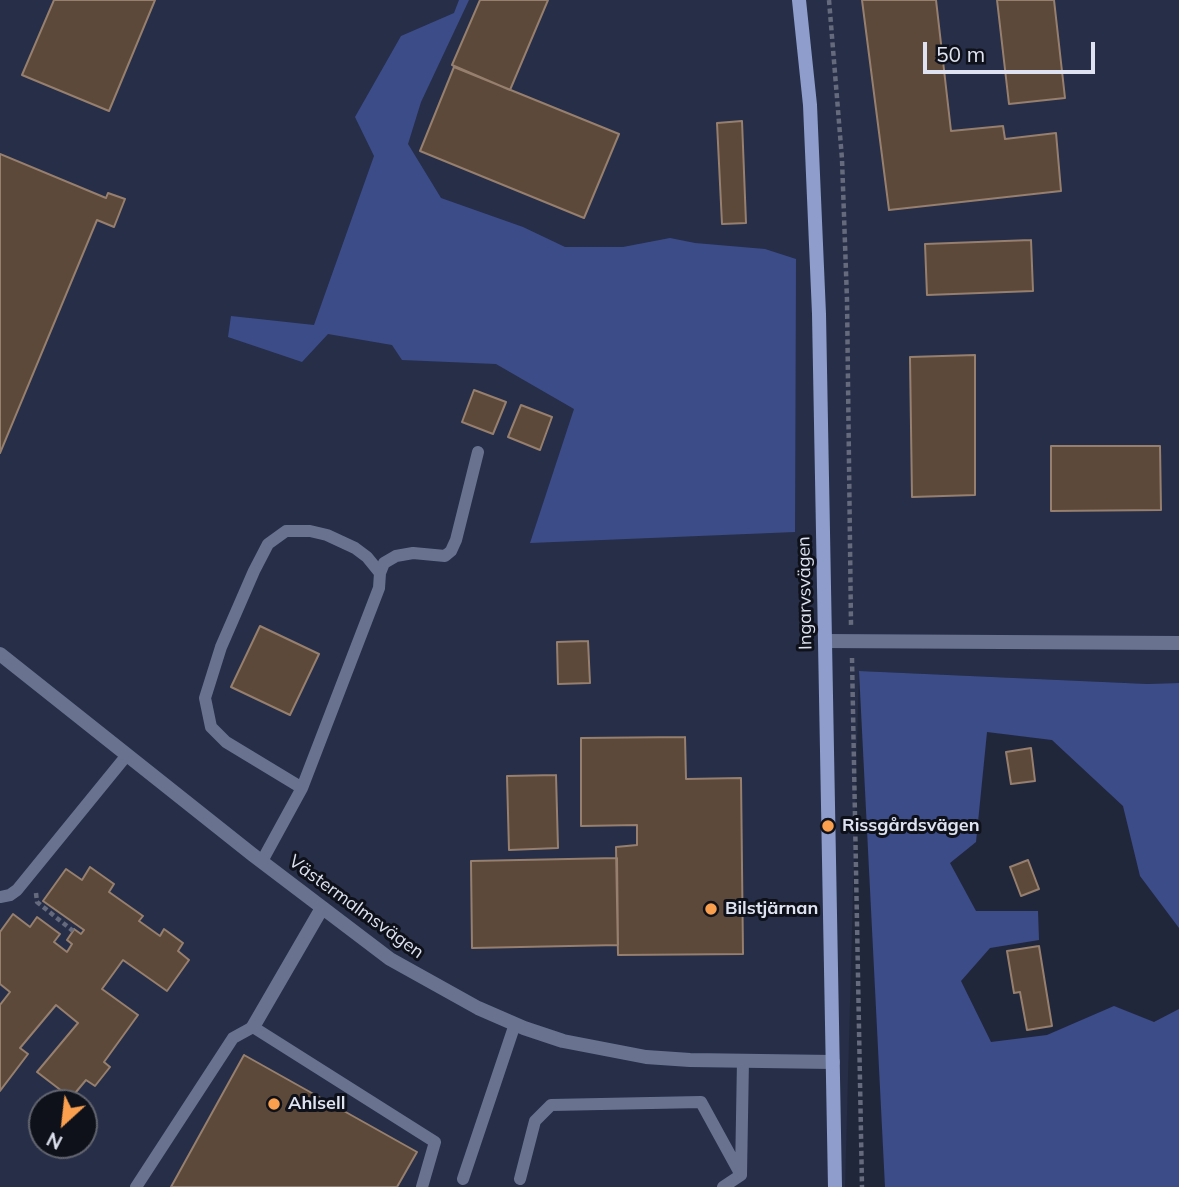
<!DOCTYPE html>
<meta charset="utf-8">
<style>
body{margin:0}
#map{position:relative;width:1179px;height:1187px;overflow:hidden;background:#21273b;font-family:Mulish,sans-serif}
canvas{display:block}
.north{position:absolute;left:28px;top:1089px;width:70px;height:70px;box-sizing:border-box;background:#0e1119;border:2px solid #62656f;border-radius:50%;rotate:207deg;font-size:19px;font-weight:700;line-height:28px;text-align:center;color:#dfe3f1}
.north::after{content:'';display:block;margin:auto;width:24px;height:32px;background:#fa9f4e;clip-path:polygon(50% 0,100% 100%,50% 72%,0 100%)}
.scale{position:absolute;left:923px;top:42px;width:172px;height:32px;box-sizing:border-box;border:4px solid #dfe3f1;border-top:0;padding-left:9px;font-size:21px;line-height:24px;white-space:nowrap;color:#dfe3f1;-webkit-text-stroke:5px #0e1119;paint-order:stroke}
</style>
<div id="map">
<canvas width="1179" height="1187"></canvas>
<div class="north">N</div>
<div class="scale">50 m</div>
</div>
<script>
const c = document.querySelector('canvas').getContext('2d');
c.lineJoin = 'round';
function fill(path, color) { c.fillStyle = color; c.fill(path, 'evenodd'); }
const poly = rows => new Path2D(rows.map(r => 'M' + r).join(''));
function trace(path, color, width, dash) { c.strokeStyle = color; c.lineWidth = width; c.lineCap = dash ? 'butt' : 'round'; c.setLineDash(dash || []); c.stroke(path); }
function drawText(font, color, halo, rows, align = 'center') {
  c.font = font + ' Mulish,sans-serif'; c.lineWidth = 6; c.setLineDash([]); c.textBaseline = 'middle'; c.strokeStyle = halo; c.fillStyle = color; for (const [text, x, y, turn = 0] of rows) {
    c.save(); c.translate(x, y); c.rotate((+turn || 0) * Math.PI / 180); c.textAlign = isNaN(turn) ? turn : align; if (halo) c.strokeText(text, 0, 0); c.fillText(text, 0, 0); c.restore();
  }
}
fill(poly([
 [0,0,1179,0,1179,683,1147,684,859,671,845,1187,0,1187],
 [42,1103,84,1103,84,1145,42,1145]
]), '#272e48');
fill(poly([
 [459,0,469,0,421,102,408,144,441,198,523,227,565,247,623,247,670,238,695,243,765,249,796,259,795,532,530,543,574,409,496,364,402,360,392,345,328,334,302,362,228,337,231,316,314,325,374,156,355,117,401,36,454,13],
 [859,671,1147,684,1179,683,1179,928,1140,876,1123,806,1052,740,987,732,976,842,950,863,976,911,1038,911,1039,940,990,948,961,981,991,1042,1047,1035,1114,1006,1154,1022,1179,1009,1179,1187,885,1187]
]), '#3c4c89');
const building = poly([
 [54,0,155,0,109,111,22,75,54,0],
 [480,0,548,0,510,90,452,65,480,0],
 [862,0,936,0,951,131,1003,126,1005,139,1056,133,1061,191,889,210,862,0],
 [997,0,1054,0,1065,98,1009,104,997,0],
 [454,67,619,134,584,218,420,151,454,67],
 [742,121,746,223,722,224,717,123,742,121],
 [0,154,106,198,108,193,125,199,114,227,97,220,0,453,0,154],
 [1031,240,1033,291,927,295,925,244,1031,240],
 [975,355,975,495,912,497,910,357,975,355],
 [474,390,506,402,493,434,462,422,474,390],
 [521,405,552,417,540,450,508,437,521,405],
 [1051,446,1160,446,1161,510,1051,511,1051,446],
 [260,626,319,654,290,715,231,687,260,626],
 [588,641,590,683,558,684,557,642,588,641],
 [685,737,686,779,741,778,743,954,618,955,616,847,637,845,637,825,581,826,581,738,685,737],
 [1031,748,1035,781,1011,784,1006,752,1031,748],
 [556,775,558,848,509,850,507,776,556,775],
 [617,858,618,945,472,948,471,861,617,858],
 [1028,860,1039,889,1021,896,1010,867,1028,860],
 [90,867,114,884,109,892,143,916,139,921,160,936,164,929,183,943,178,951,189,960,167,991,123,960,102,989,138,1015,104,1062,110,1067,95,1086,86,1080,71,1098,37,1072,78,1023,56,1005,20,1048,28,1054,0,1091,0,1005,10,992,0,984,0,932,13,914,30,927,37,917,60,934,54,942,67,952,72,944,67,940,73,931,74,929,81,934,84,930,43,901,66,869,82,880,90,867],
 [1039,946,1052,1026,1027,1030,1020,992,1014,993,1007,951,1039,946],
 [244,1055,417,1152,397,1187,171,1187,244,1055]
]);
fill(building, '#5d4939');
trace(building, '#967f6e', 2);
trace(poly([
 [829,0,842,159,847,300,851,625],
 [852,658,862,1187],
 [36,893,37,902,73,931]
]), '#656a7c', 4.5, [5, 3.5]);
trace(poly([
 [380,573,384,563,396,556,413,553,445,556,451,551,456,540,478,452],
 [262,861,302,788,379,588,380,573,367,557,355,548,327,535,310,531,286,531,268,544,254,571,221,647,205,698,211,727,226,742,302,788],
 [0,897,10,895,17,890,127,755],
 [741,1175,743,1060],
 [463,1179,515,1024],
 [520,1179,535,1121,551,1105,701,1102,741,1175],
 [136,1187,233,1038,253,1027,435,1142,422,1187],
 [723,1187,741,1175]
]), '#697390', 12);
trace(poly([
 [825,641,1179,643],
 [0,654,253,855,390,959,478,1008,524,1028,563,1041,646,1057,690,1060,833,1062],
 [253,1027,322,908]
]), '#697390', 14);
trace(poly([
 [799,0,810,105,819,314,835,1187]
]), '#8e9dcb', 14);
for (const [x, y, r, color] of [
 [828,826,7,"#fa9f4e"],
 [711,909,7,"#fa9f4e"],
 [274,1104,7,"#fa9f4e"]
]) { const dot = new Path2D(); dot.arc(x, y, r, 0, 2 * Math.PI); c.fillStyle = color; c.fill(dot); trace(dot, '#0e1119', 2.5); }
drawText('18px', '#dfe3f1', '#0e1119', [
 ["Ingarvsvägen",805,593,-91],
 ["Västermalmsvägen",356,907,36]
]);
drawText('bold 18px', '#dfe3f1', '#0e1119', [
 ["Rissgårdsvägen",842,826],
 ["Bilstjärnan",725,909],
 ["Ahlsell",288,1104]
], 'left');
</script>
